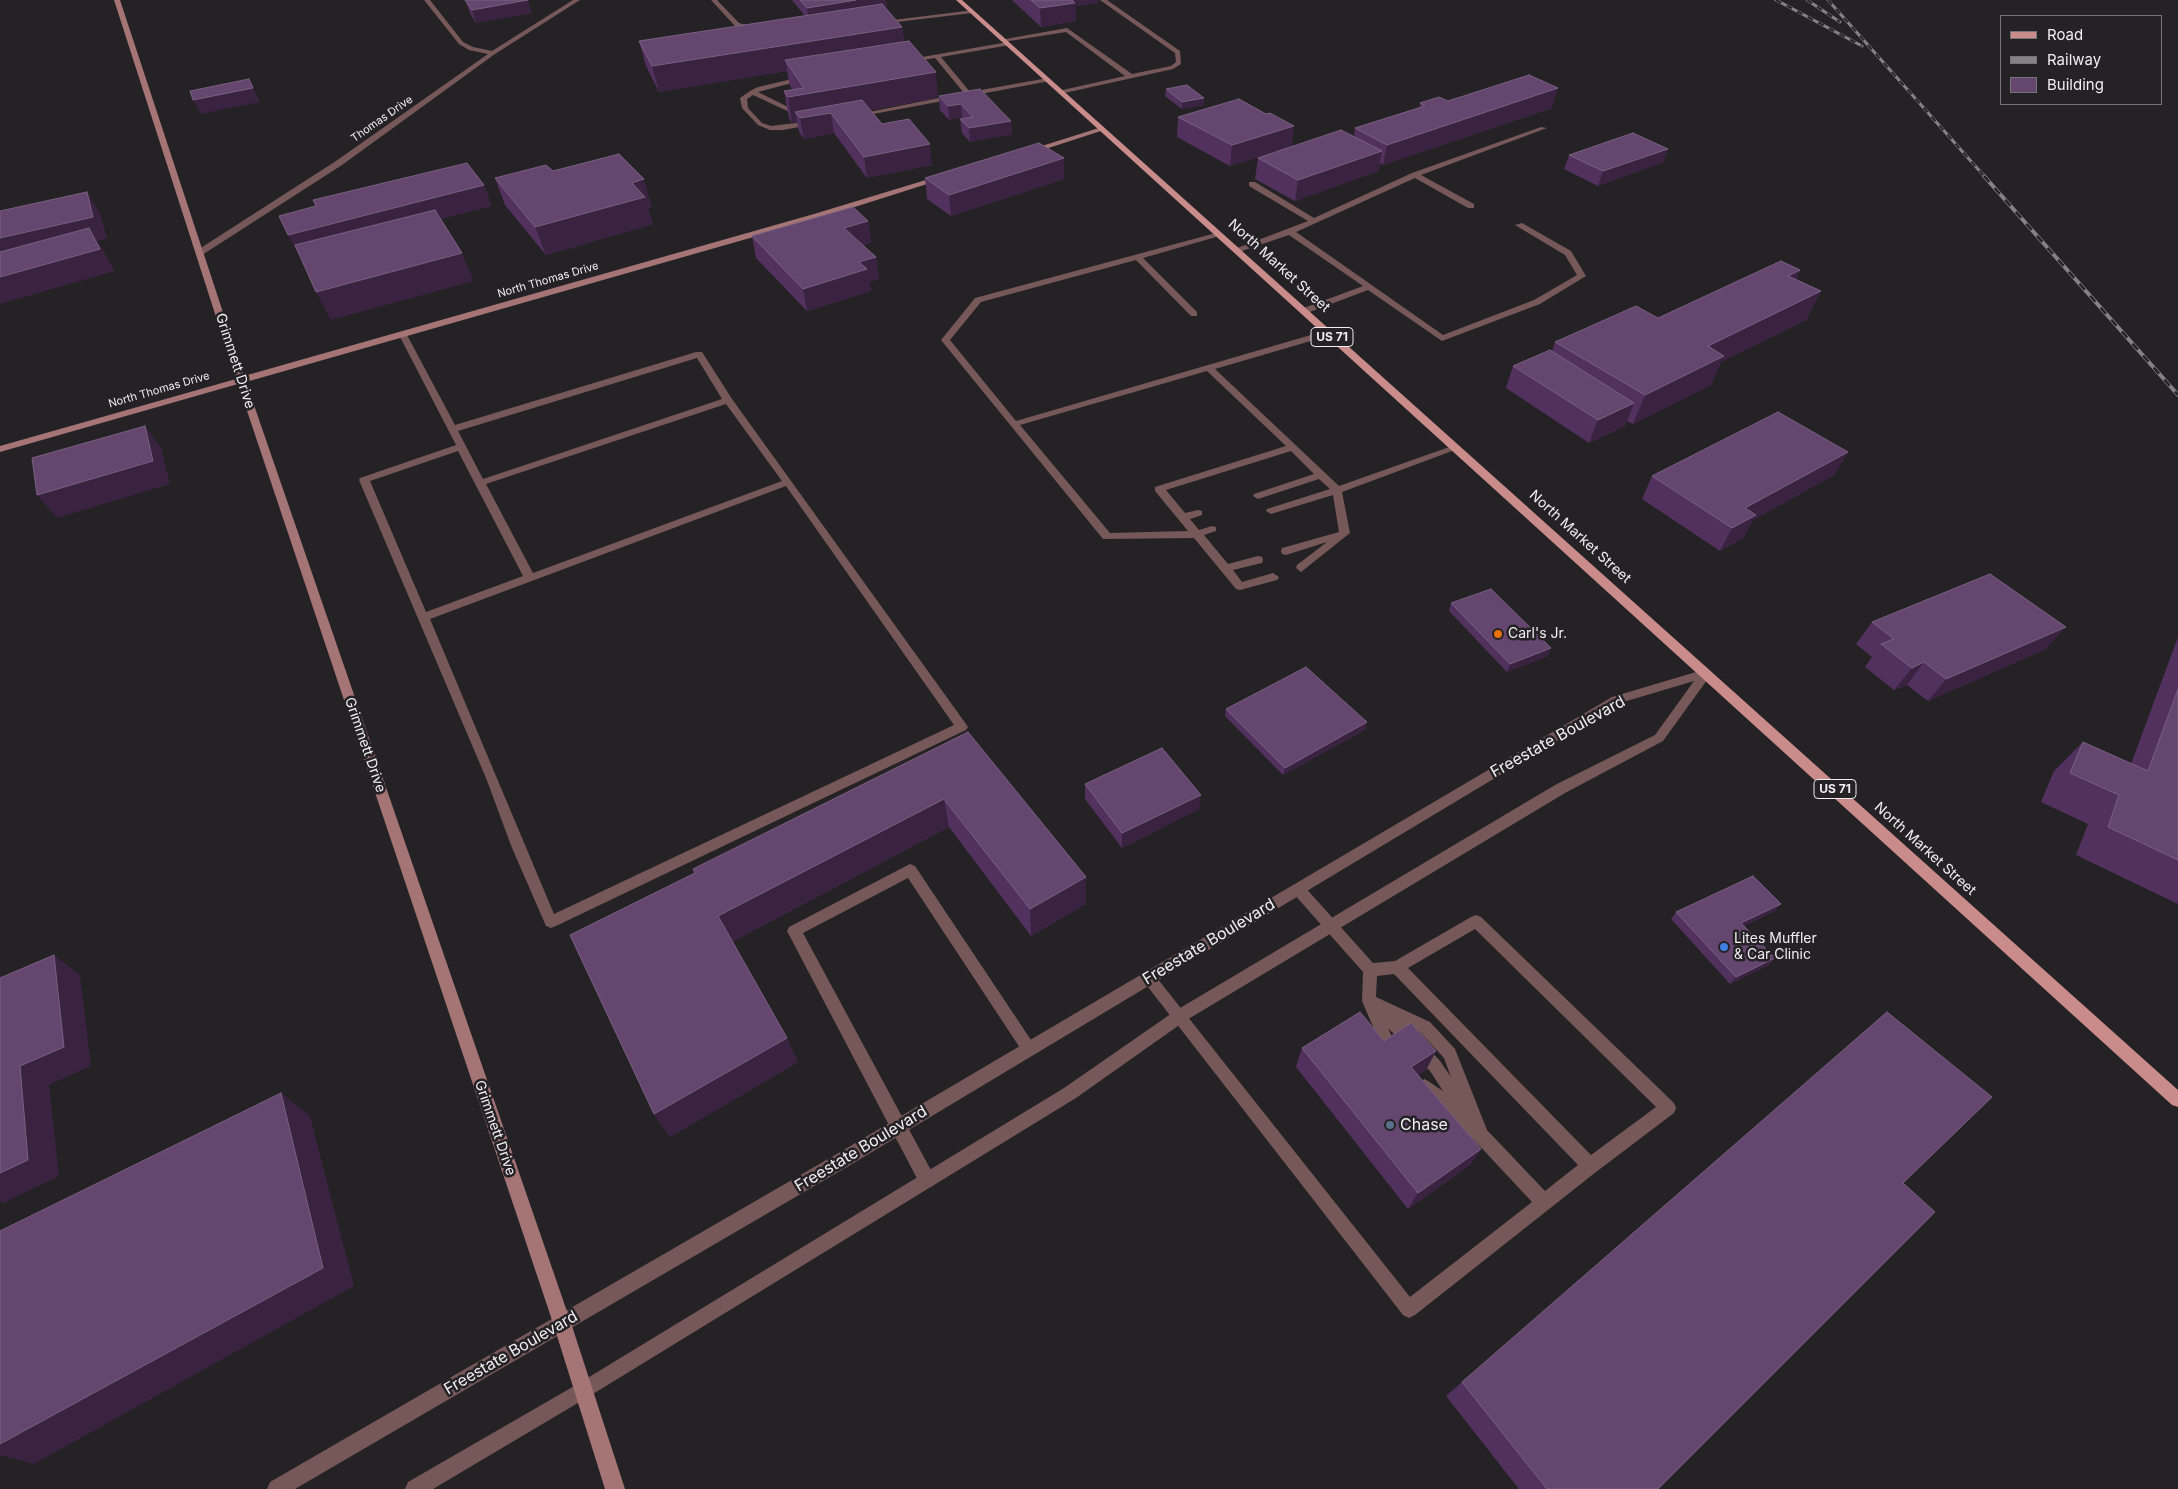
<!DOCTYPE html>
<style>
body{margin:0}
#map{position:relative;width:2178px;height:1489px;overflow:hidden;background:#252226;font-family:Inter,sans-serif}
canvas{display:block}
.legend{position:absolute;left:2000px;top:15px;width:162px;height:90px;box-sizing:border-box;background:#252226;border:1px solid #767477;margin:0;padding:6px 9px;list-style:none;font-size:15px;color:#f0eef0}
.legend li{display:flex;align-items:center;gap:10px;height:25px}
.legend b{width:25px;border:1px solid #767477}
</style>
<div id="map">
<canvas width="2178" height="1489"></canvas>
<ul class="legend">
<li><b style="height:6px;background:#ca8b8b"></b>Road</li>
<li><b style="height:6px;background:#848285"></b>Railway</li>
<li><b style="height:14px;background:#64466e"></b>Building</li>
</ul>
</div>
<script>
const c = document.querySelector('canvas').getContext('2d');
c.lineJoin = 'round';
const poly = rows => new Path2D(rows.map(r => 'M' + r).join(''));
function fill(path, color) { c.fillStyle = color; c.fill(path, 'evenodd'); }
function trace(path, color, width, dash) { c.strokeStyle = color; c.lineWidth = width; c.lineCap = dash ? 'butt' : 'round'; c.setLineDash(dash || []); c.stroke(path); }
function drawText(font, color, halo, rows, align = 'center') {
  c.font = font + ' Inter,sans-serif'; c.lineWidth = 5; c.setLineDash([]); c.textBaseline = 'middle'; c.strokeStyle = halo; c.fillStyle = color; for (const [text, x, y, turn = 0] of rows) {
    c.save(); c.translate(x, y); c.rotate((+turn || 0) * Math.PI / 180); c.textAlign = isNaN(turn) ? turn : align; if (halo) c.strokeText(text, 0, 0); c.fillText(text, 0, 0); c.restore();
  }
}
fill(poly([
 [711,0,717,0,739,23,758,28,755,30,735,26,711,0],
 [1100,0,1107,0,1180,51,1181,64,1173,69,1060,94,1058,93,1058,91,1125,76,1066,32,1003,42,1000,40,1067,28,1132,74,1171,66,1176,62,1175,53,1100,0],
 [974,10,972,13,880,24,877,22,974,10],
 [1008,42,1010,45,941,57,970,92,1048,78,1051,80,1050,81,857,117,854,115,964,93,935,58,907,63,905,60,1008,42],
 [805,76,808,78,807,79,758,92,800,113,800,115,796,115,753,95,747,99,748,108,762,123,771,126,813,121,817,123,815,124,783,130,770,130,758,125,742,108,740,98,750,91,758,87,805,76],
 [1541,127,1547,128,1421,175,1474,204,1474,208,1468,208,1415,178,1296,232,1443,335,1534,300,1577,275,1565,255,1515,225,1522,223,1571,251,1586,276,1540,304,1442,341,1368,290,1307,313,1301,313,1301,309,1363,286,1289,235,1239,252,1232,250,1308,221,1249,186,1249,182,1255,182,1314,218,1412,173,1541,127],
 [1216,233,1223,235,1143,258,1197,312,1197,316,1191,316,1136,260,981,302,950,340,1016,421,1328,330,1331,331,1331,335,1215,369,1339,486,1452,446,1455,445,1460,448,1342,492,1350,533,1301,572,1296,568,1297,565,1327,542,1286,555,1282,554,1281,551,1282,548,1339,532,1333,495,1271,514,1266,511,1267,509,1330,489,1319,479,1258,499,1253,496,1254,494,1314,474,1291,451,1166,490,1185,513,1198,510,1202,511,1202,515,1190,519,1199,530,1212,526,1216,527,1216,531,1204,535,1228,564,1258,556,1262,557,1263,560,1262,563,1233,570,1242,582,1273,573,1279,577,1277,580,1240,590,1236,589,1194,538,1103,539,941,340,975,298,1216,233],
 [1207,371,1286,446,1155,487,1155,491,1188,531,1110,533,1020,425,1207,371],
 [403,332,407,335,455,425,696,352,702,352,732,399,966,724,968,727,966,730,556,926,551,928,546,926,512,848,486,778,359,480,360,478,456,445,399,335,403,332],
 [697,358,722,399,483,479,458,431,697,358],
 [726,404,782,481,533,573,486,484,726,404],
 [458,451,523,576,426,612,370,481,458,451],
 [786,486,954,725,554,914,430,619,786,486],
 [910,864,915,866,1037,1049,1034,1054,1029,1056,1024,1054,908,878,803,933,933,1174,935,1180,933,1186,927,1188,921,1186,787,931,789,927,910,864],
 [1298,883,1303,885,1373,963,1395,961,1471,917,1476,915,1481,917,1674,1103,1676,1108,1674,1113,1596,1172,1415,1315,1409,1318,1403,1315,1141,978,1143,973,1148,972,1153,973,1410,1297,1532,1202,1475,1141,1420,1091,1417,1086,1420,1081,1425,1079,1443,1091,1430,1071,1388,1028,1398,1050,1395,1055,1390,1057,1385,1055,1362,1001,1363,972,1293,893,1291,889,1293,885,1298,883],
 [1475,929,1656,1107,1591,1155,1408,968,1475,929],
 [1394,974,1578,1165,1545,1191,1487,1130,1455,1049,1430,1022,1376,997,1377,976,1394,974],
 [1408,1026,1420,1032,1444,1058,1451,1077,1440,1061,1408,1026]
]), '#765858');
fill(poly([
 [424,0,430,0,463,42,473,47,492,51,573,0,580,0,495,54,342,165,202,255,196,255,196,251,336,161,488,54,469,50,459,44,424,0],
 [1706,669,1712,673,1710,676,1663,741,1565,793,1185,1021,1076,1098,588,1397,433,1489,405,1489,408,1482,576,1385,1064,1088,1175,1011,1555,785,1655,735,1694,681,1620,703,847,1167,295,1489,267,1489,270,1482,835,1155,1612,697,1706,669]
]), '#765858');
fill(poly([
 [114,0,120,0,244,376,814,214,939,176,946,178,820,218,246,382,571,1323,625,1489,605,1489,553,1323,238,384,0,452,0,446,236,379,114,0],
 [1102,127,1104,128,1104,130,1033,153,1026,151,1102,127]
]), '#a57475');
fill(poly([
 [956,0,962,0,2178,1090,2178,1107,2172,1105,956,0]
]), '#ca8b8b');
const railFar1 = poly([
 [1776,0,1862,46],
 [1807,0,1840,22],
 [1828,0,1985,177]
]);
const rail = poly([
 [1984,176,2178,395]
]);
trace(railFar1, '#848285', 3);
trace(rail, '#848285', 4);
trace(railFar1, '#252226', 2, [6]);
trace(rail, '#252226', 2.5, [8]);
fill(poly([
 [465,0,532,13,476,23,470,13],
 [792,0,886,0,887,8,886,8,902,27,904,42,938,98,870,110,882,124,932,165,867,178,834,133,804,139,799,132,797,122,792,123,789,118,784,91,793,90,790,86,787,71,659,92,646,66,639,41,805,16],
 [1012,0,1098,0,1098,3,1075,6,1076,21,1041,27],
 [1166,89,1204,98,1204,105,1182,109,1165,96],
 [939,96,1011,121,1012,134,970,142,962,133,960,119,963,119,962,117,949,120,940,110],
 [1448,101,1552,108,1383,165,1380,163,1378,171,1295,201,1255,179,1258,158,1283,149,1230,166,1177,137,1178,117,1292,146,1354,136,1355,128,1420,107,1420,103],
 [1668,149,1663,162,1598,186,1564,169,1569,155],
 [1064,158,1064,179,951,216,927,199,925,178],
 [553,171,652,207,648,208,653,224,546,255,505,205,495,178],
 [868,221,871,242,863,245,876,257,879,279,869,282,871,291,807,311,756,258,752,236],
 [1800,270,1796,279,1821,291,1806,320,1721,362,1711,385,1633,424,1627,421,1625,426,1589,443,1506,388,1513,366,1552,352,1555,342,1658,318],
 [1848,452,1834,475,1753,520,1743,538,1720,551,1642,499,1652,476],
 [1451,603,1548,656,1507,672,1449,611],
 [1872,622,2046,649,1928,701,1907,685,1894,690,1865,667,1872,657,1856,644],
 [2178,637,2178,904,2076,855,2088,824,2041,802,2054,771,2083,742,2131,764],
 [1226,709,1367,722,1365,730,1283,775,1225,716],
 [968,732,1086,904,1031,936,949,827,732,942,798,1062,670,1137,654,1114,694,873],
 [1085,784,1199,809,1122,848,1085,799],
 [1775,911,1744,926,1769,965,1730,984,1671,919,1676,912],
 [1384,1041,1436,1051,1426,1070,1418,1075,1481,1149,1470,1165,1408,1209,1296,1067,1302,1048],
 [1462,1382,1658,1489,1519,1489,1446,1396]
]), '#53315e');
fill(poly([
 [528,0,532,13,476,23,472,10],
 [856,0,886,0,887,8,809,20,807,8],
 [1061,0,1098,0,1098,3,1075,6,1076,21,1041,27,1040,8],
 [902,27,905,52,785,60,787,71,659,92,652,66],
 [936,72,938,98,833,116,831,113,834,133,804,139,800,118,795,112,797,122,792,123,788,97],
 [249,79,260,102,201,114,193,100],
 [1558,88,1552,108,1383,165,1387,145],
 [1204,98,1204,105,1182,109,1182,102],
 [961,104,962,117,949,120,948,106],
 [1011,121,1012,134,970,142,969,128],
 [1294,126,1292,146,1230,166,1232,145],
 [930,144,932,165,867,178,864,157],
 [1668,149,1663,162,1598,186,1603,171],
 [1382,151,1378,171,1295,201,1298,180],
 [1064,158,1064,179,951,216,949,195],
 [644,179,652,207,648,208,653,224,546,255,535,227,632,183],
 [484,185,492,206,299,256,288,235],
 [87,192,100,213,107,238,97,241,103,250,115,271,0,304,0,238],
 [868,221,871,242,848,249,844,228],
 [462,253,474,281,331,320,316,292],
 [876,257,879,279,869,282,871,291,807,311,803,289,859,262],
 [1800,270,1786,298,1788,276],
 [1821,291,1806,320,1721,362,1711,385,1633,424,1645,395,1708,346],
 [1634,403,1625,426,1589,443,1598,420],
 [145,426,161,448,170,484,57,518,37,495],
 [1848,452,1834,475,1753,520,1743,538,1720,551,1732,528,1745,508],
 [2066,627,2046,649,1928,701,1946,679],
 [1551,648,1548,656,1507,672,1510,664],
 [1924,662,1907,685,1894,690,1912,668],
 [1367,722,1365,730,1283,775,1285,768],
 [1201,795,1199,809,1122,848,1122,833],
 [944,799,949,827,730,943,718,916],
 [1086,877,1086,904,1031,936,1030,909],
 [1781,904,1775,911,1735,930,1741,923],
 [54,955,80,975,91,1066,49,1085,59,1176,3,1203,0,1201,0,1173,20,1066],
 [1775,958,1769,965,1730,984,1736,977],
 [787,1038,798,1062,670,1137,654,1114],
 [1436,1051,1426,1070,1403,1085,1411,1067],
 [281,1093,310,1116,354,1286,34,1464,0,1455,0,1444],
 [1481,1149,1470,1165,1408,1209,1418,1193]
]), '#392341');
const building = poly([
 [465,0,528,0,472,10,465,0],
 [800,0,856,0,807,8,800,0],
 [1031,0,1072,0,1075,3,1040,8,1031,0],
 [882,4,902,27,652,66,639,41,882,4],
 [909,41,936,72,788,97,784,91,804,88,785,60,909,41],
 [1529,75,1558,88,1387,145,1355,128,1425,106,1420,103,1439,97,1448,101,1529,75],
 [249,79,253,88,193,100,190,91,249,79],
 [1187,85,1204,98,1182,102,1166,89,1187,85],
 [980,89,1011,121,969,128,960,119,973,117,961,104,948,106,939,96,980,89],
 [1239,99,1266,114,1270,113,1294,126,1232,145,1178,117,1239,99],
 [862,100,882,124,909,119,930,144,864,157,831,113,800,118,795,112,862,100],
 [1341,130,1382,151,1298,180,1258,158,1341,130],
 [1633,133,1668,149,1603,171,1569,155,1633,133],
 [1039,143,1064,158,949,195,925,178,1039,143],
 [619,154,644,179,632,183,645,197,535,227,495,178,546,165,553,171,619,154],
 [467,163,484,185,288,235,279,216,316,206,313,200,467,163],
 [87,192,93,217,0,238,0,211,87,192],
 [853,207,868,221,844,228,876,257,859,262,867,269,803,289,752,236,853,207],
 [435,210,462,253,316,292,295,245,435,210],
 [89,228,100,249,0,277,0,252,89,228],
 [1781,261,1800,270,1788,276,1821,291,1708,346,1724,356,1645,395,1555,342,1636,306,1658,318,1781,261],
 [1550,350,1634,403,1598,420,1513,366,1550,350],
 [1778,412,1848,452,1745,508,1756,515,1732,528,1652,476,1778,412],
 [145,426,153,461,37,495,32,458,145,426],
 [1990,574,2066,627,1946,679,1924,662,1912,668,1881,644,1894,639,1872,622,1990,574],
 [1491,589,1551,648,1510,664,1451,603,1491,589],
 [1306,667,1367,722,1285,768,1226,709,1306,667],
 [2178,689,2178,860,2108,827,2119,795,2070,773,2083,742,2148,771,2178,689],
 [968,732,1086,877,1030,909,944,799,718,916,787,1038,654,1114,570,935,695,873,693,869,968,732],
 [1162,748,1201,795,1122,833,1085,784,1162,748],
 [1753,876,1781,904,1741,923,1775,958,1736,977,1676,912,1753,876],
 [54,955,64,1047,20,1066,28,1160,0,1173,0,978,54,955],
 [1360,1012,1384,1041,1411,1023,1436,1051,1411,1067,1481,1149,1418,1193,1302,1048,1360,1012],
 [1887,1012,1992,1097,1903,1183,1935,1212,1658,1489,1547,1489,1462,1382,1887,1012],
 [281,1093,323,1268,0,1444,0,1231,281,1093]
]);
fill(building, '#64466e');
trace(building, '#7a6082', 1);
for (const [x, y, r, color] of [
 [1498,634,5,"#e8710a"],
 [1724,947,5,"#3f7fe0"],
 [1390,1125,5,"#5c6f8a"]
]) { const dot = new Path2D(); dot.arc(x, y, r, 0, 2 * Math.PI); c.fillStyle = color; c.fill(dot); trace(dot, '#252226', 2); }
drawText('11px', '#f0eef0', '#252226', [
 ["Thomas Drive",382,119,-35],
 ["North Thomas Drive",548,280,-16],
 ["North Thomas Drive",159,390,-16]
]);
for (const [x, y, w] of [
 [1332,337,42],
 [1835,789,42]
]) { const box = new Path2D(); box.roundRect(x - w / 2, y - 9.5, w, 19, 4); c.fillStyle = '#252226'; c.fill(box); trace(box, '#f0eef0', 1); }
drawText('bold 12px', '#f0eef0', null, [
 ["US 71",1332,337],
 ["US 71",1835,789]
]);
drawText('14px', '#f0eef0', '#252226', [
 ["North Market Street",1279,266,42],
 ["Grimmett Drive",235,361,72],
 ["North Market Street",1580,537,42],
 ["Grimmett Drive",365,745,71],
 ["North Market Street",1925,849,42],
 ["Grimmett Drive",495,1128,71]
]);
drawText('14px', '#f0eef0', '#252226', [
 ["Carl's Jr.",1508,634],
 ["Lites Muffler",1734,939],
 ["& Car Clinic",1734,955]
], 'left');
drawText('16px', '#f0eef0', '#252226', [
 ["Freestate Boulevard",1558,737,-29],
 ["Freestate Boulevard",1209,942,-31],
 ["Freestate Boulevard",861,1149,-31],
 ["Freestate Boulevard",511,1353,-30]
]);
drawText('16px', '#f0eef0', '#252226', [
 ["Chase",1400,1125]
], 'left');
</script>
